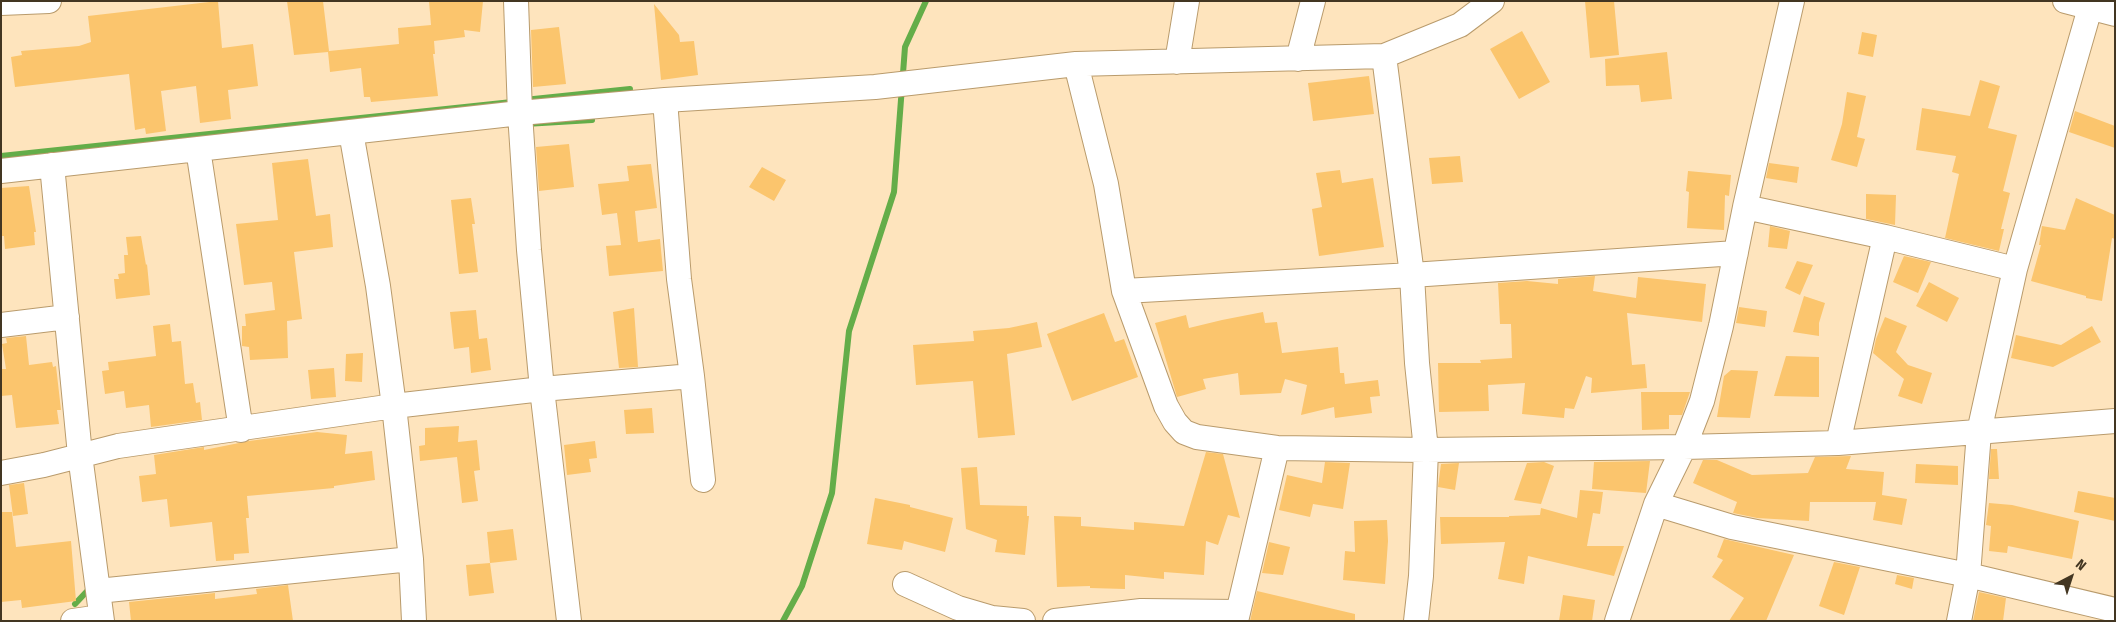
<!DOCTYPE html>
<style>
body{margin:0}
#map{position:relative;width:2116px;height:622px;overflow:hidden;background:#fee4bd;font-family:"Fira Sans Condensed",sans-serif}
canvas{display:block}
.frame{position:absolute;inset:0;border:2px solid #433622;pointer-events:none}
.north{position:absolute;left:2046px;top:552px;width:50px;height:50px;-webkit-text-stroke:4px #fee4bd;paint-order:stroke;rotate:40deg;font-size:14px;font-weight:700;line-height:20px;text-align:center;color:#433622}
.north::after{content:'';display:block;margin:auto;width:18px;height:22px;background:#433622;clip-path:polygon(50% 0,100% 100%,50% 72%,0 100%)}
</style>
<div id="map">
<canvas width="2116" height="622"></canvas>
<div class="frame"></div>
<div class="north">N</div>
</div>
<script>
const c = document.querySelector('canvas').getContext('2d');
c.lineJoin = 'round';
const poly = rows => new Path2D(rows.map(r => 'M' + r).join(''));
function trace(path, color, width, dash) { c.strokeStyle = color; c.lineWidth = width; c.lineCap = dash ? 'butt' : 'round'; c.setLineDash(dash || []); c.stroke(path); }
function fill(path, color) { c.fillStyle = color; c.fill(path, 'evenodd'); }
trace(poly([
 [524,100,630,89],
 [525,124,592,120],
 [1,156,512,102],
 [75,604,90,588,89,586],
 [783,621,802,586,832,493,849,331,894,192,905,47,926,1]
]), '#64ad49', 6);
fill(poly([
 [218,1,222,48,253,44,258,86,228,90,231,119,200,123,196,86,161,91,166,131,146,134,145,128,135,130,129,74,15,87,11,57,22,55,21,51,79,46,91,42,88,16],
 [287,1,323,1,329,51,399,44,398,28,431,25,429,1,483,1,480,32,464,30,465,37,434,41,435,54,433,54,438,96,371,102,370,97,364,97,361,68,330,72,328,52,294,55],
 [1585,1,1614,1,1619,55,1590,58],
 [654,4,679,35,680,42,694,41,698,75,661,80],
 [559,27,566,84,533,87,531,30],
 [1522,31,1550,82,1519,99,1490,49],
 [1862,32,1877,35,1873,57,1858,54],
 [1667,52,1672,99,1641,102,1639,85,1606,86,1605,59],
 [1369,76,1374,114,1313,121,1308,83],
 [1980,80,2000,86,1988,128,2017,135,2003,191,2010,193,2001,229,2004,229,1999,251,1945,238,1959,174,1952,172,1956,156,1916,150,1922,108,1970,116],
 [1847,92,1866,96,1857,137,1865,139,1857,167,1831,160,1842,124],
 [2075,111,2115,126,2115,148,2069,132],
 [569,144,574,187,539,191,536,147],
 [1460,156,1463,182,1432,184,1429,158],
 [308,159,316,216,330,214,333,247,294,252,302,319,287,321,288,358,250,360,249,347,242,346,242,326,246,326,245,314,275,310,272,282,244,285,236,224,278,220,272,163],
 [1769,163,1799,167,1797,183,1766,178],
 [651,164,657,208,635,211,638,242,660,239,663,271,609,276,606,246,621,245,617,213,602,215,598,184,629,181,627,166],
 [762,167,786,180,774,201,749,187],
 [1340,170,1342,183,1373,178,1384,247,1319,256,1312,209,1322,207,1316,173],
 [1688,171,1731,175,1729,196,1725,195,1724,230,1687,228,1689,192,1686,191],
 [29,186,36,232,34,232,35,245,5,249,4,236,1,236,1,188],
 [1866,194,1896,195,1895,225,1866,219],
 [471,198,475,224,472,224,478,272,459,274,451,200],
 [2076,198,2115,215,2115,239,2112,238,2102,301,2086,298,2086,296,2031,281,2041,245,2039,245,2042,226,2065,230],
 [1770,226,1790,231,1787,249,1768,247],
 [141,236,146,265,147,264,150,295,116,299,114,279,119,279,118,274,125,273,124,255,128,255,126,237],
 [1904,256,1931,262,1918,293,1893,282],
 [1797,261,1813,265,1800,295,1785,288],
 [1595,276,1593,291,1636,298,1638,277,1706,284,1702,322,1627,313,1632,365,1645,364,1647,388,1591,393,1592,378,1586,376,1574,409,1565,408,1564,418,1522,414,1525,383,1488,385,1489,411,1439,412,1438,363,1481,363,1480,360,1512,358,1511,324,1500,324,1498,283,1527,281,1558,284,1558,279],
 [1929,282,1959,298,1947,322,1916,306],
 [1804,296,1825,303,1819,323,1819,336,1793,332],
 [1739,307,1767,311,1765,327,1736,323],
 [634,308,638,367,619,368,613,312],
 [476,310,479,339,487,338,491,370,471,373,469,347,454,349,450,312],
 [1263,312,1265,323,1277,322,1282,353,1338,347,1340,373,1344,373,1345,384,1378,380,1380,396,1370,397,1372,413,1335,418,1334,407,1301,415,1307,385,1285,379,1281,393,1240,395,1238,373,1203,379,1206,389,1177,397,1155,323,1186,315,1189,328,1222,320],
 [1104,313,1115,342,1124,339,1138,377,1072,401,1047,334],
 [1885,317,1907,326,1896,352,1908,365,1932,373,1922,404,1898,396,1904,379,1873,353,1876,339],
 [1037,322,1042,347,1007,354,1015,435,978,438,973,381,916,385,913,345,974,341,973,331,1009,328],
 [170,324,172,342,181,341,185,384,193,383,196,403,200,402,202,420,151,427,149,405,126,408,124,391,105,394,102,371,109,370,108,362,156,356,153,326],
 [2092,326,2101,342,2053,367,2011,358,2016,335,2061,345],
 [26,336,29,365,52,362,53,367,56,366,61,410,57,410,59,424,16,428,12,395,1,396,1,369,6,369,2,344,7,343,6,338],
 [363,353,362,382,345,381,346,354],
 [1786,356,1819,357,1819,397,1774,396],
 [334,368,336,397,311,399,308,370],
 [1731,370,1758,371,1750,418,1717,417,1724,376],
 [1641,392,1690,392,1682,415,1669,415,1669,429,1642,430],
 [652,408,654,433,626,434,624,410],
 [459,426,458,442,477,440,480,470,474,471,478,501,462,503,457,457,420,461,419,446,425,445,425,428],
 [317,432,347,435,345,454,372,451,375,480,334,486,334,488,247,496,249,518,246,518,249,553,234,554,234,560,216,561,212,522,170,527,167,499,142,502,139,476,156,474,154,455,204,447,204,450,249,441],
 [595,441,597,458,589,459,591,472,567,475,564,445],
 [1991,449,1997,449,1999,479,1989,479],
 [1206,452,1223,454,1240,518,1228,515,1218,545,1206,541,1204,575,1164,572,1164,579,1125,575,1125,589,1090,588,1090,586,1057,587,1054,516,1081,517,1081,526,1134,530,1134,522,1184,526],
 [1851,456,1846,469,1884,472,1882,495,1907,499,1902,525,1873,520,1876,502,1810,502,1809,521,1757,518,1733,513,1737,502,1693,483,1703,460,1717,460,1752,475,1808,473,1815,457],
 [1650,461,1646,493,1592,489,1594,462],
 [1325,462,1350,463,1343,509,1313,504,1310,517,1279,510,1287,475,1322,483],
 [1544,462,1554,466,1541,504,1514,500,1527,463],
 [1459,463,1455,490,1438,487,1441,464],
 [1916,464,1958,466,1958,485,1915,483],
 [977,467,980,505,1027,506,1027,516,1029,516,1025,555,995,552,997,540,966,529,961,468],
 [24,483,28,514,13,516,9,485],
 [1580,490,1603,492,1600,514,1593,513,1587,546,1624,546,1614,576,1528,556,1524,584,1498,579,1505,542,1441,544,1440,517,1509,517,1509,516,1540,515,1541,508,1577,518],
 [2078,491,2115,498,2115,521,2074,512],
 [875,498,910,505,910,507,953,518,945,552,904,541,902,550,867,544],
 [1989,503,2012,505,2079,521,2072,559,2008,546,2007,553,1989,551,1991,526,1986,525],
 [1,512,12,512,16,547,71,541,76,601,22,608,21,600,1,602],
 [1387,520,1388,541,1385,584,1343,580,1345,551,1355,552,1354,521],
 [513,529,517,560,490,563,487,532],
 [1724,539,1794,555,1766,621,1729,621,1744,598,1712,577,1723,560,1717,557],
 [1269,542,1290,547,1283,575,1262,573],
 [1834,562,1860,567,1844,615,1819,606],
 [490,563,494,593,469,596,466,565],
 [1897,575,1914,578,1912,589,1895,584],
 [288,585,293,621,131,621,129,602,215,593,215,599,257,594,256,589],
 [1257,591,1355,614,1355,621,1250,621],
 [1979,592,2006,598,2003,621,1973,621],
 [1563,595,1595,600,1592,621,1559,621]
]), '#fbc56d');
const minor = poly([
 [516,1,520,113,529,250,542,389,569,621],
 [2065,1,2115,14],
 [1,3,49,1],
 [1384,56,1412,275,1417,363,1426,450,1421,576,1416,621],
 [1298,59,1313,1],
 [1177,62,1187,1],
 [1076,64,1106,184,1124,291,1166,406,1175,422,1184,432,1197,437,1277,448,1426,450,1684,447,1838,443,2115,421],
 [665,100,679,279,692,376,703,480],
 [351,132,378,286,394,406,411,559,414,621],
 [198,149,241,430],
 [52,165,80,455,102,621],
 [1,171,520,113,665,100,875,87,1076,64,1384,56,1460,25,1492,1],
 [1745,207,1885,237,2015,269],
 [1124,291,1412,275,1736,253],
 [1,325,67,317],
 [1838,443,1885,237],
 [1,473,44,465,118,446,394,406,542,389,692,376],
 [1656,504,1732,527,1968,575,2115,610],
 [905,584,958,608,992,618,1023,621],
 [98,591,411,559],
 [73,621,101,617],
 [1055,621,1141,611,1238,612],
 [1236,621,1277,448],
 [1617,621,1656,504,1684,447,1702,401,1721,326,1745,207,1792,1],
 [1959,621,1968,575,1979,432,2015,269,2092,1]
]);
trace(minor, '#b99b6c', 26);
trace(minor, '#fff', 24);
</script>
